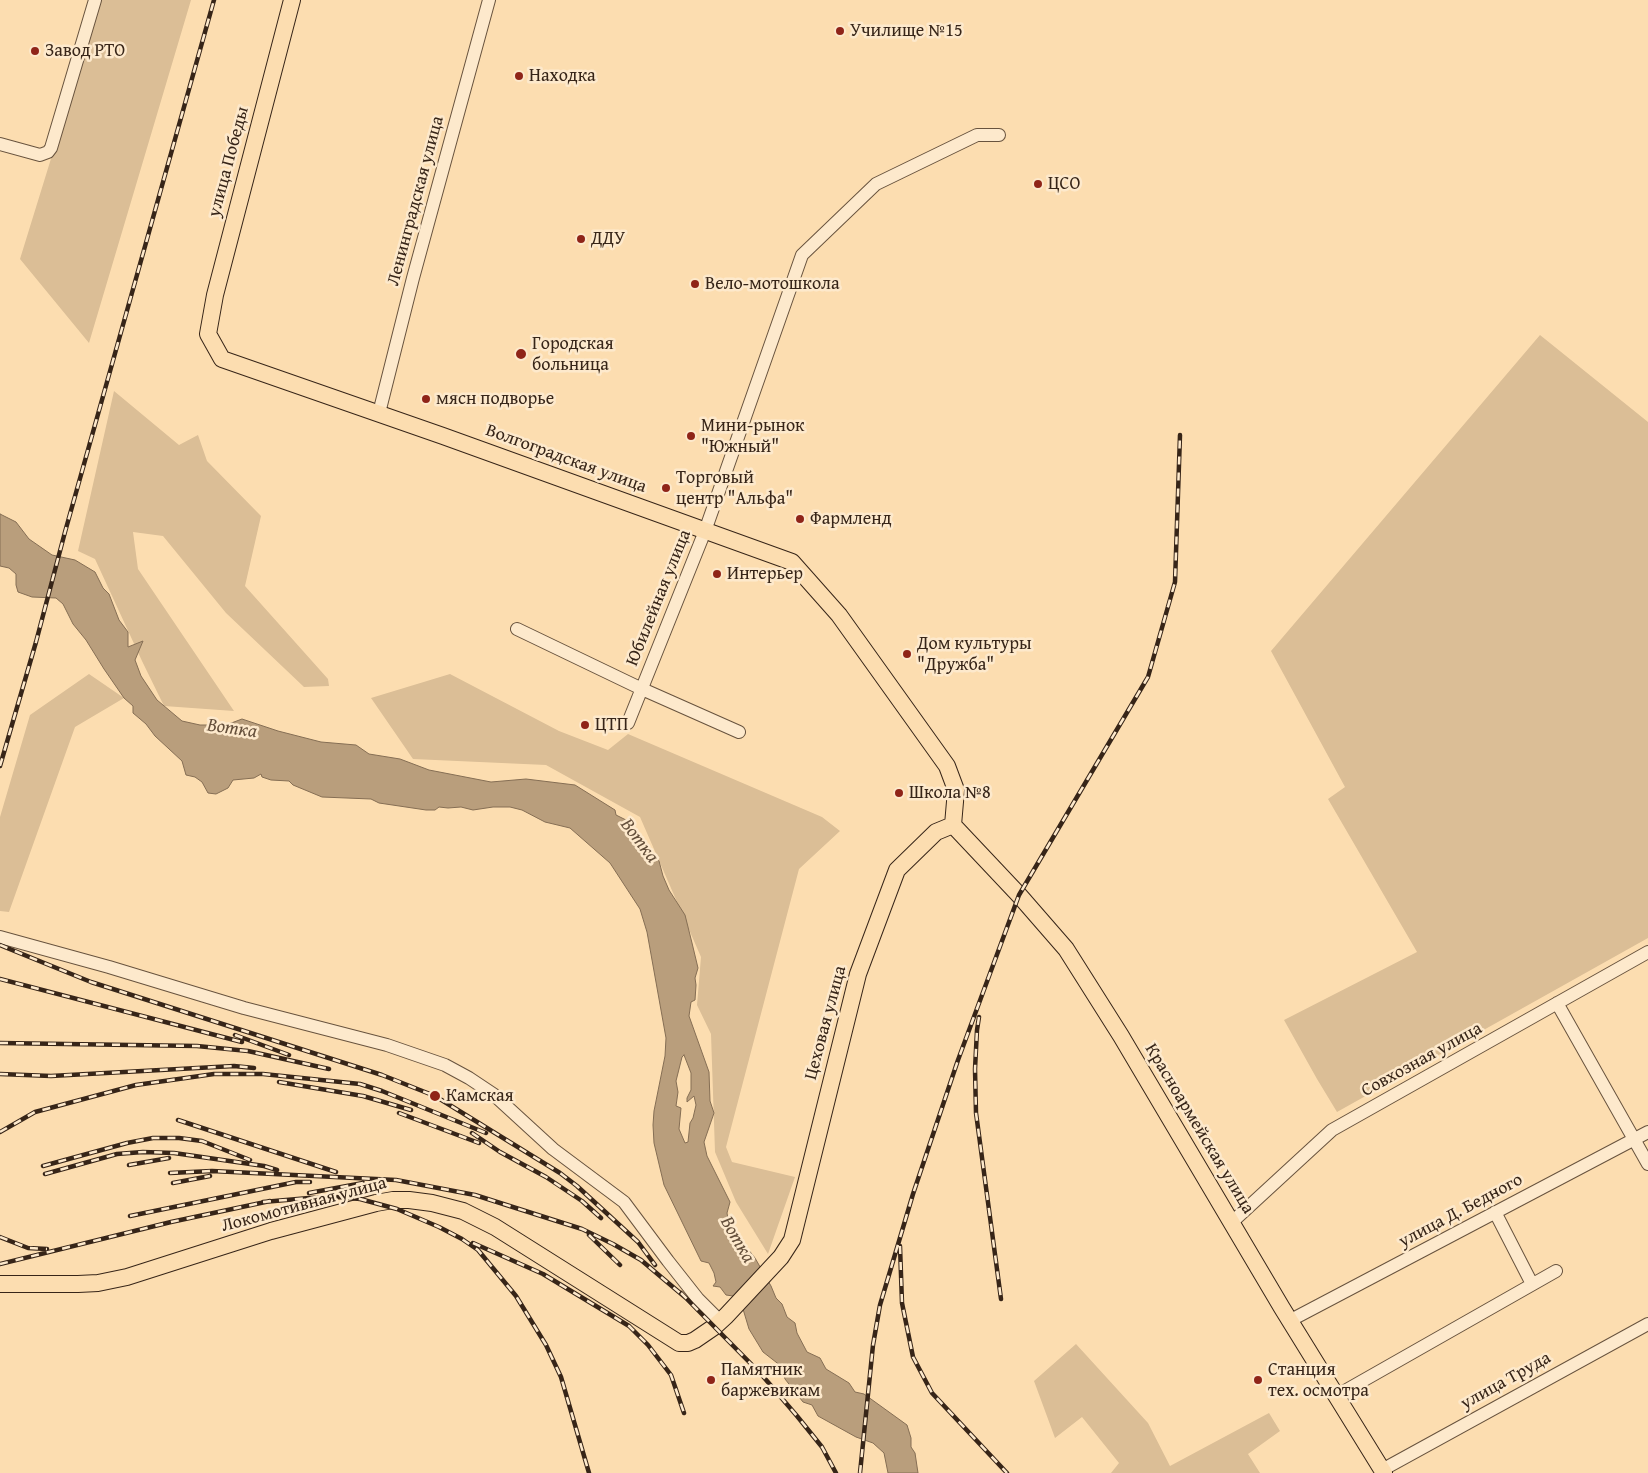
<!DOCTYPE html>
<meta charset="utf-8">
<style>
body{margin:0}
canvas{display:block;background:#fcddb0}
</style>
<canvas width="1648" height="1473"></canvas>
<script>
const c = document.querySelector('canvas').getContext('2d');
c.lineJoin = 'round';
function fill(path, color) { c.fillStyle = color; c.fill(path, 'evenodd'); }
const poly = rows => new Path2D(rows.map(r => 'M' + r).join(''));
function trace(path, color, width, dash) { c.strokeStyle = color; c.lineWidth = width; c.lineCap = dash ? 'butt' : 'round'; c.setLineDash(dash || []); c.stroke(path); }
function drawText(font, color, halo, rows, align = 'center') {
  c.font = font + ' "Gentium Book Plus",serif'; c.lineWidth = 5; c.setLineDash([]); c.textBaseline = 'middle'; c.strokeStyle = halo; c.fillStyle = color; for (const [text, x, y, turn = 0] of rows) {
    c.save(); c.translate(x, y); c.rotate((+turn || 0) * Math.PI / 180); c.textAlign = isNaN(turn) ? turn : align; if (halo) c.strokeText(text, 0, 0); c.fillText(text, 0, 0); c.restore();
  }
}
fill(poly([
 [100,0,191,0,89,343,20,259],
 [1540,335,1648,422,1648,938,1337,1112,1317,1079,1284,1020,1417,952,1328,799,1345,787,1271,651],
 [114,391,179,445,198,435,207,461,261,516,245,586,328,679,329,686,304,687,226,613,163,536,133,532,138,569,234,711,164,706,142,661,95,559,78,551],
 [89,674,124,698,75,727,9,912,0,911,0,817,30,715],
 [450,674,559,731,608,750,628,734,822,817,840,831,799,869,726,1147,732,1162,795,1177,768,1254,736,1202,715,1152,711,1034,697,1005,701,957,640,817,546,765,413,759,371,698],
 [1076,1344,1148,1423,1170,1466,1269,1413,1280,1431,1248,1454,1260,1473,1111,1473,1119,1463,1082,1417,1055,1438,1034,1381]
]), '#dbbe96');
const water = poly([
 [0,514,16,522,29,539,52,555,75,560,95,572,103,588,109,594,119,620,128,632,128,647,143,641,135,660,141,676,157,700,182,721,200,725,226,725,242,719,278,731,321,742,356,745,369,754,400,759,429,770,491,782,526,779,575,785,615,810,616,815,630,822,659,861,663,876,669,890,685,915,692,943,698,968,695,978,696,985,695,1000,691,1002,689,1016,709,1072,710,1101,714,1113,704,1142,707,1156,730,1202,727,1213,729,1225,755,1258,771,1286,776,1298,782,1304,787,1317,795,1323,797,1333,807,1352,820,1358,826,1369,849,1383,855,1392,864,1394,907,1425,911,1438,911,1447,915,1453,918,1473,888,1473,884,1453,873,1443,856,1437,818,1416,812,1405,803,1402,785,1379,781,1366,763,1352,749,1329,743,1309,733,1296,726,1295,720,1287,713,1286,716,1282,714,1273,709,1263,701,1261,664,1185,654,1143,653,1125,654,1111,665,1056,666,1038,647,932,640,909,610,863,570,828,545,822,522,810,510,807,493,807,473,810,461,807,448,808,439,807,435,810,426,810,379,803,371,799,322,797,293,785,289,781,271,780,262,777,261,774,254,778,233,780,228,788,216,794,208,793,202,782,195,777,186,775,182,761,155,736,146,724,133,713,133,706,124,698,104,669,86,640,73,624,63,604,56,598,32,597,18,592,16,585,16,574,9,568,0,566,0,514],
 [684,1055,691,1073,691,1090,687,1098,687,1102,694,1096,696,1105,693,1118,690,1123,688,1142,685,1143,679,1129,681,1108,676,1106,678,1092,676,1081,682,1057,684,1055]
]);
fill(water, '#b99e7c');
trace(water, '#856e54', 1);
const minor = poly([
 [0,144,40,155,48,152,51,148,95,0],
 [379,413,413,278,489,0],
 [517,629,642,689,739,732],
 [628,723,705,531,802,255,876,184,977,135,999,135],
 [0,937,109,967,244,1008,387,1045,445,1065,469,1078,493,1094,553,1149,624,1202,668,1261,698,1299,720,1321],
 [1557,1003,1648,1164],
 [1495,1212,1532,1284],
 [1231,1223,1332,1130,1648,952],
 [1289,1321,1648,1132],
 [1336,1396,1556,1271],
 [1382,1470,1648,1324]
]);
const major = poly([
 [292,0,215,295,208,334,222,359,443,436,792,562,839,615,947,766,956,790,953,825],
 [953,825,1019,895,1066,949,1121,1036,1282,1308,1384,1473],
 [0,1284,78,1284,98,1283,127,1277,271,1231,376,1203,393,1200,409,1200,432,1203,463,1211,495,1227,679,1343,688,1343,695,1340,714,1327,726,1316,781,1257,792,1240,858,974,897,870,936,832,953,825]
]);
trace(minor, '#68533e', 14);
trace(major, '#372518', 18);
trace(minor, '#fde9cc', 12);
trace(major, '#fcddb0', 16);
const rail = poly([
 [0,766,36,642,65,532,214,0],
 [0,945,91,982,382,1075,435,1096,560,1173,577,1186,638,1242,655,1265],
 [0,979,242,1042],
 [979,1017,977,1030,975,1069,976,1113,1001,1299],
 [235,1035,289,1055],
 [0,1043,197,1046,248,1051,329,1069],
 [0,1074,51,1076,234,1066,254,1068],
 [279,1082,363,1096,411,1110],
 [399,1113,479,1143],
 [178,1120,336,1172],
 [0,1132,35,1112,136,1085,214,1074,263,1074,360,1084,382,1091,486,1133],
 [472,1133,500,1152,546,1177,582,1201,601,1218],
 [129,1165,169,1158],
 [43,1166,127,1143,153,1138,179,1138,202,1141,250,1160],
 [170,1173,212,1171,396,1180,475,1195,582,1229,613,1244,641,1260,686,1298],
 [45,1174,117,1154,143,1152,174,1153,264,1166,277,1170],
 [173,1183,210,1176],
 [309,1193,363,1183],
 [263,1202,309,1198,338,1197,360,1199,397,1209,439,1227,462,1239,478,1250,516,1296,546,1345,561,1377,589,1473],
 [130,1216,296,1182,310,1182],
 [589,1235,620,1265],
 [0,1237,28,1248,47,1249],
 [473,1243,543,1274,629,1326,648,1345,671,1375,684,1413],
 [900,1246,902,1303,913,1357,932,1393,1007,1473],
 [0,1264,171,1222,270,1201],
 [681,1293,761,1374,797,1416,822,1447,836,1473],
 [860,1473,873,1345,880,1305,913,1194,958,1060,1019,895,1148,677,1175,582,1180,435]
]);
trace(rail, '#372518', 4.5);
trace(rail, '#fde9cc', 2.5, [8]);
for (const [x, y, r, color] of [
 [840,31,5,"#8f2418"],
 [35,51,5,"#8f2418"],
 [519,76,5,"#8f2418"],
 [1038,184,5,"#8f2418"],
 [581,239,5,"#8f2418"],
 [695,284,5,"#8f2418"],
 [521,354,6,"#8f2418"],
 [426,399,5,"#8f2418"],
 [691,436,5,"#8f2418"],
 [666,488,5,"#8f2418"],
 [800,519,5,"#8f2418"],
 [717,574,5,"#8f2418"],
 [907,654,5,"#8f2418"],
 [585,725,5,"#8f2418"],
 [899,793,5,"#8f2418"],
 [435,1096,6,"#8f2418"],
 [711,1380,5,"#8f2418"],
 [1258,1380,5,"#8f2418"]
]) { const dot = new Path2D(); dot.arc(x, y, r, 0, 2 * Math.PI); c.fillStyle = color; c.fill(dot); trace(dot, '#fde9cc', 2); }
drawText('18px', '#372518', '#fde9cc', [
 ["Училище №15",850,31],
 ["Завод РТО",45,51],
 ["Находка",529,76],
 ["ЦСО",1048,184],
 ["ДДУ",591,239],
 ["Вело-мотошкола",705,284],
 ["Городская",532,344],
 ["больница",532,365],
 ["мясн подворье",436,399],
 ["Мини-рынок",701,426],
 ["\"Южный\"",701,447],
 ["Торговый",676,478],
 ["центр \"Альфа\"",676,499],
 ["Фармленд",810,519],
 ["Интерьер",727,574],
 ["Дом культуры",917,644],
 ["\"Дружба\"",917,665],
 ["ЦТП",595,725],
 ["Школа №8",909,793],
 ["Камская",446,1096],
 ["Памятник",721,1370],
 ["баржевикам",721,1391],
 ["Станция",1268,1370],
 ["тех. осмотра",1268,1391]
], 'left');
drawText('18px', '#372518', '#fde9cc', [
 ["улица Победы",229,162,-75],
 ["Ленинградская улица",416,201,-75],
 ["Волгоградская улица",566,459,20],
 ["Юбилейная улица",659,598,-68],
 ["Цеховая улица",826,1023,-75],
 ["Совхозная улица",1422,1060,-29],
 ["Красноармейская улица",1199,1129,59],
 ["Локомотивная улица",304,1205,-15],
 ["улица Д. Бедного",1461,1211,-28],
 ["улица Труда",1506,1381,-29]
]);
drawText('italic 19px', '#644f3b', '#fde9cc', [
 ["Вотка",232,729,8],
 ["Вотка",639,841,53],
 ["Вотка",737,1240,60]
]);
</script>
